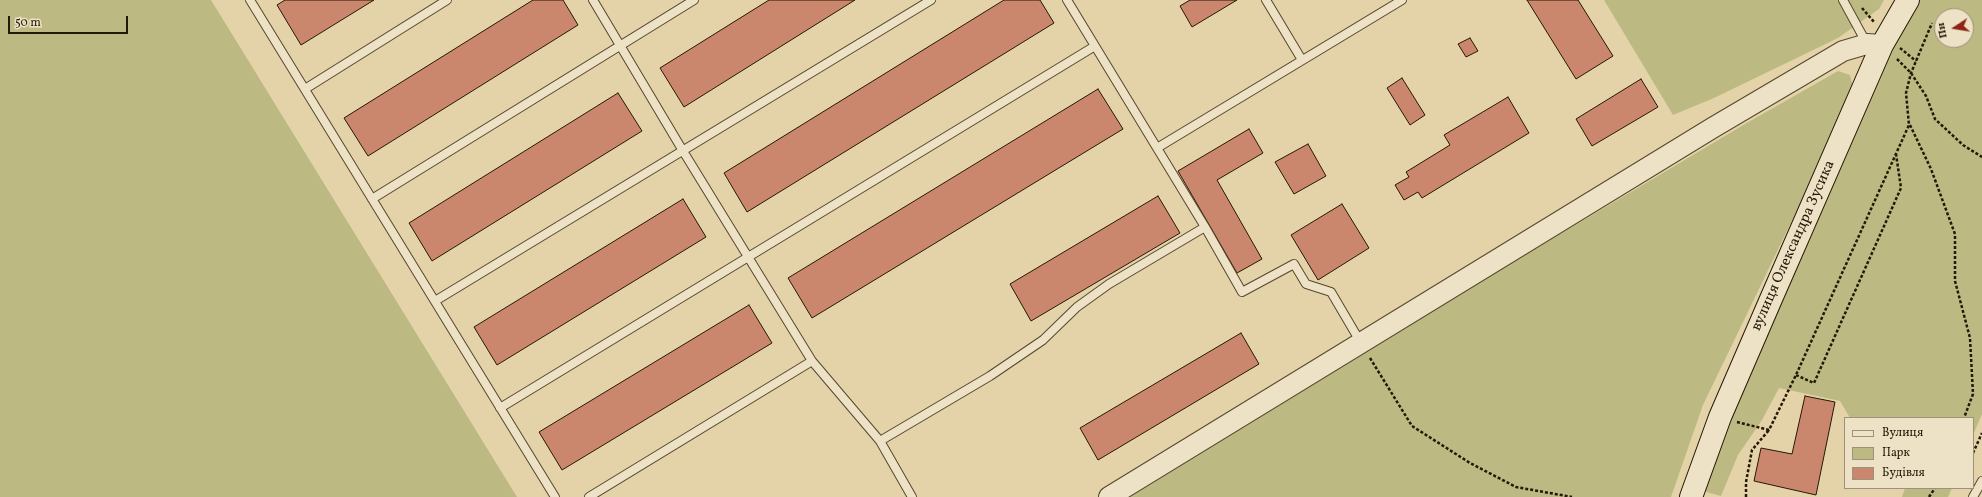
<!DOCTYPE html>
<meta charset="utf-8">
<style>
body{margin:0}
#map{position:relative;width:1982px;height:497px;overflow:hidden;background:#e4d3a8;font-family:Vollkorn,serif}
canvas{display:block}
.legend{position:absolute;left:1844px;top:417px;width:130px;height:72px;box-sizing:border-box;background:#ede2c6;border:1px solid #9d9179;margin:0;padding:5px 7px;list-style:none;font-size:12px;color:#251806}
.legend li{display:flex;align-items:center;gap:8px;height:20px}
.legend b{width:20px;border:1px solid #9d9179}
.north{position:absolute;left:1934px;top:8px;width:40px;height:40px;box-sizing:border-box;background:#ede2c6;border:1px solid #9d9179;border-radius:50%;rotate:258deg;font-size:11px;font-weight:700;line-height:16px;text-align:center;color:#251806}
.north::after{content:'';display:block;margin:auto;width:14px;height:18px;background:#8f2418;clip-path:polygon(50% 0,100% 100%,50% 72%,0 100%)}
.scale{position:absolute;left:8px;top:16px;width:120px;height:18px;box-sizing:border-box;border:2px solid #251806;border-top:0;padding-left:5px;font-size:12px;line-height:14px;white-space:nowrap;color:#251806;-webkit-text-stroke:3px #ede2c6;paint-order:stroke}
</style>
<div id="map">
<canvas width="1982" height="497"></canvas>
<ul class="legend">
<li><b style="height:5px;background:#ede2c6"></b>Вулиця</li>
<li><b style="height:11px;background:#bcba82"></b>Парк</li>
<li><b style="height:11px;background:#cb876d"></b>Будівля</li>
</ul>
<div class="north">Пн</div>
<div class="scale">50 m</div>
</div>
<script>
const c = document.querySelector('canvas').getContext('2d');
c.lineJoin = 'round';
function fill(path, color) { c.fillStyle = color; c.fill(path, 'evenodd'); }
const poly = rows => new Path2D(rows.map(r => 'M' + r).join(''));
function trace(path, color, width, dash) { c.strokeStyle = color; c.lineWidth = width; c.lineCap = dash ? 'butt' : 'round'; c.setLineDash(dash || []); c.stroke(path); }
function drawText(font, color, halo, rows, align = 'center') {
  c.font = font + ' Vollkorn,serif'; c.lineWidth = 3; c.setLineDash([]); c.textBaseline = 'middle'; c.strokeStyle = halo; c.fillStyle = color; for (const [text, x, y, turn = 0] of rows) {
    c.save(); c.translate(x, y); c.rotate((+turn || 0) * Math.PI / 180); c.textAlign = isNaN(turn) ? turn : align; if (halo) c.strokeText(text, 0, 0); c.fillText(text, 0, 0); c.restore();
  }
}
fill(poly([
 [0,0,211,0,517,497,0,497],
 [1604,0,1884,0,1879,9,1838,38,1714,98,1673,115],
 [1919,0,1982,0,1982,414,1973,435,1973,418,1850,418,1840,401,1779,388,1762,420,1738,455,1721,496,1699,490,1886,63],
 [1942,16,1966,16,1966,40,1942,40],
 [1838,71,1850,75,1854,92,1703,405,1671,497,1122,497,1275,404,1745,124],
 [1905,488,1952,488,1948,497,1902,497]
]), '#bcba82');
const building = poly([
 [285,0,374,0,301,45,277,5,285,0],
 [533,0,563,0,578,25,368,156,344,118,533,0],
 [769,0,855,0,684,107,660,68,769,0],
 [1004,0,1040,0,1054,23,747,212,724,173,1004,0],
 [1190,0,1237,0,1192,27,1180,6,1190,0],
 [1527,0,1578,0,1613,56,1576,79,1527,0],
 [1470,38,1478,51,1466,57,1458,44,1470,38],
 [1402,78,1425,115,1410,125,1387,88,1402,78],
 [1641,79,1658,107,1592,146,1576,119,1641,79],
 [1098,89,1123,129,812,318,788,278,1098,89],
 [618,93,642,131,432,261,409,223,618,93],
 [1508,97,1529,133,1422,198,1418,192,1404,200,1395,185,1409,177,1406,172,1450,145,1444,135,1508,97],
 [1249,129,1263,153,1217,180,1262,259,1237,273,1178,171,1249,129],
 [1308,144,1326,176,1294,194,1275,162,1308,144],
 [1158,196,1180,233,1031,321,1010,284,1158,196],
 [683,199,706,237,497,365,474,327,683,199],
 [1342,204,1369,248,1318,280,1291,235,1342,204],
 [749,305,772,343,562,470,539,432,749,305],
 [1241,333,1259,364,1098,460,1080,428,1241,333],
 [1805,396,1835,402,1816,495,1754,481,1761,448,1792,454,1805,396]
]);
fill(building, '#cb876d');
trace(building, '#251806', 1);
const service = poly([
 [250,0,555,497],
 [593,0,683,151,812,361,880,441,990,376,1043,340,1077,307,1109,284,1205,227],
 [1067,0,1205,227,1242,292,1294,264,1306,284,1331,292,1361,343],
 [1266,0,1302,60],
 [1843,0,1867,44],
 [305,89,447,0],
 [1157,148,1402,0],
 [372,199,694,0],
 [435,301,931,0],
 [500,408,1095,46],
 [880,441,912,497],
 [589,497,812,361],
 [1973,497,1982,481]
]);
const tertiary = poly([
 [1109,497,1714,127,1843,51,1867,44,1882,45]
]);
const secondary = poly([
 [1691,497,1720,417,1771,299,1882,45,1908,0]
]);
trace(service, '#55472e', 10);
trace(tertiary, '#55472e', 22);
trace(secondary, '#251806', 24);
trace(poly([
 [1862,8,1874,22],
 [1900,48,1916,61],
 [1897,59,1911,73,1926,96,1935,119,1963,145,1982,157],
 [1910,125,1931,169,1955,234,1955,281,1970,338,1973,394,1964,418],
 [1370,358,1412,426,1470,463,1516,487,1572,497],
 [1796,375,1814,383,1901,188,1896,154],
 [1737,422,1769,430,1796,375,1909,125,1906,93,1911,73,1932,23],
 [1973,453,1982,433],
 [1746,497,1746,482,1752,450,1769,430],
 [1929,497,1935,488]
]), '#251806', 2.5, [3, 2]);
trace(service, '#ede2c6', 8);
trace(tertiary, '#ede2c6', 20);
trace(secondary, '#ede2c6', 22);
drawText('15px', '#251806', '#ede2c6', [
 ["вулиця Олександра Зусика",1794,246,-66]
]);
</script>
